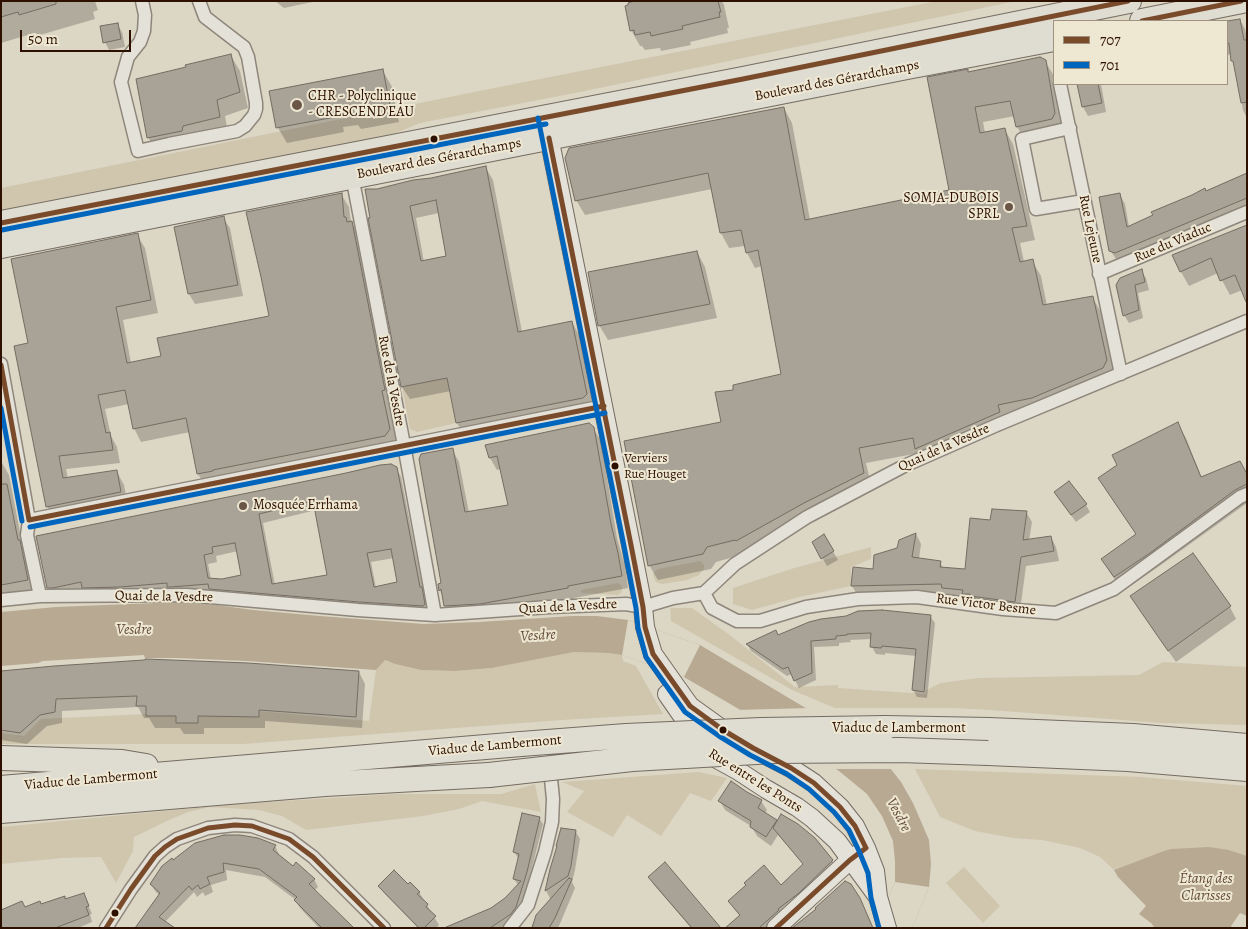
<!DOCTYPE html>
<meta charset="utf-8">
<style>
body{margin:0}
#map{position:relative;width:1248px;height:929px;overflow:hidden;background:#dcd6c5;font-family:Alegreya,serif}
canvas{display:block}
.frame{position:absolute;inset:0;border:2px solid #2e1001;pointer-events:none}
.legend{position:absolute;left:1053px;top:20px;width:175px;height:65px;box-sizing:border-box;background:#eee8d3;border:1px solid #a1927f;margin:0;padding:6px 9px;list-style:none;font-size:15px;color:#2e1001}
.legend li{display:flex;align-items:center;gap:10px;height:25px}
.legend b{width:25px;border:1px solid #a1927f}
.scale{position:absolute;left:20px;top:30px;width:111px;height:22px;box-sizing:border-box;border:2px solid #2e1001;border-top:0;padding-left:6px;font-size:15px;line-height:18px;white-space:nowrap;color:#2e1001;-webkit-text-stroke:4px #eee8d3;paint-order:stroke}
</style>
<div id="map">
<canvas width="1248" height="929"></canvas>
<div class="frame"></div>
<ul class="legend">
<li><b style="height:6px;background:#7a4b2a"></b>707</li>
<li><b style="height:6px;background:#0065bd"></b>701</li>
</ul>
<div class="scale">50 m</div>
</div>
<script>
const c = document.querySelector('canvas').getContext('2d');
c.lineJoin = 'round';
function fill(path, color) { c.fillStyle = color; c.fill(path, 'evenodd'); }
const poly = rows => new Path2D(rows.map(r => 'M' + r).join(''));
function trace(path, color, width, dash) { c.strokeStyle = color; c.lineWidth = width; c.lineCap = dash ? 'butt' : 'round'; c.setLineDash(dash || []); c.stroke(path); }
function drawText(font, color, halo, rows, align = 'center') {
  c.font = font + ' Alegreya,serif'; c.lineWidth = 4; c.setLineDash([]); c.textBaseline = 'middle'; c.strokeStyle = halo; c.fillStyle = color; for (const [text, x, y, turn = 0] of rows) {
    c.save(); c.translate(x, y); c.rotate((+turn || 0) * Math.PI / 180); c.textAlign = isNaN(turn) ? turn : align; if (halo) c.strokeText(text, 0, 0); c.fillText(text, 0, 0); c.restore();
  }
}
fill(poly([
 [937,1,1016,1,585,91,420,123,391,135,256,161,1,212,1,188,489,89],
 [447,378,456,423,417,432,410,429,402,387],
 [871,547,871,559,851,567,851,586,799,597,752,610,733,604,733,588,791,569],
 [700,561,704,565,704,569,699,575,687,580,662,584,656,582,653,575,654,572,658,569],
 [618,583,622,586,622,590,621,593,618,595,581,593,581,590],
 [670,608,692,608,731,636,795,687,838,685,838,688,925,694,926,690,941,683,978,678,1139,675,1163,662,1247,667,1247,725,1162,723,990,710,952,708,835,708,792,690,671,621],
 [574,652,608,653,622,655,623,661,636,666,663,714,562,720,243,744,1,744,1,733,24,736,41,719,146,714,259,716,259,711,369,721,376,670,384,660,395,664,421,670,455,671,492,668],
 [915,769,1141,777,1247,786,1247,856,1229,850,1161,852,1114,870,1100,857,1080,848,1042,840,1013,838,975,831,940,817],
 [699,772,727,778,711,801,690,793,661,836,627,815,613,837,567,812,584,791,562,782],
 [535,784,541,812,482,801,459,809,423,816,306,830,282,816,259,810,209,807,188,812,169,820,134,837,133,851,116,883,101,857,62,858,1,864,1,827,235,804,395,794,501,794],
 [964,867,1000,906,983,923,946,883]
]), '#d0c6ae');
fill(poly([
 [181,602,216,605,253,610,320,616,424,624,479,622,573,616,597,616,628,620,700,645,876,750,901,782,913,803,929,840,931,864,929,887,912,928,875,928,895,882,895,861,893,841,882,816,867,794,839,771,749,715,684,677,622,655,608,653,574,652,492,668,455,671,421,670,395,664,385,660,376,670,247,661,176,658,145,658,144,655,43,661,38,663,1,666,1,612,56,607],
 [1209,847,1229,850,1247,856,1247,916,1240,913,1231,926,1233,928,1155,928,1151,923,1139,914,1146,906,1118,877,1114,870,1161,852,1171,849]
]), '#b7a992');
fill(poly([
 [628,620,700,645,684,677,622,655],
 [810,708,878,748,894,769,831,769,736,710],
 [895,882,929,887,912,928,875,928]
]), '#dcd6c5');
fill(poly([
 [1,1,95,1,98,10,93,12,95,19,33,37,31,34,1,43],
 [275,1,317,1,284,8],
 [641,1,722,1,724,5,729,28,727,28,728,33,690,42,691,45,661,51,660,48,645,50,642,46,640,46,631,30],
 [1240,20,1245,29,1247,37,1247,118,1243,110,1235,65,1232,60,1232,54,1227,55,1227,23],
 [117,24,122,32,125,47,109,50,105,42],
 [231,56,240,71,248,108,225,116,228,133,191,142,191,147,157,153,148,137],
 [1045,61,1054,76,1063,129,1026,141,1017,127,1015,116,983,122,985,133,1005,130,1013,144,1035,240,1020,243,1024,262,1032,261,1041,276,1047,306,1092,297,1101,312,1114,375,1006,420,1007,428,925,463,919,453,866,463,872,489,744,554,716,562,711,569,658,580,649,565,723,423,782,375,762,266,755,268,747,253,745,246,729,248,721,233,712,189,585,215,576,200,784,108,792,123,810,220,951,191,968,73],
 [383,71,392,87,399,122,361,129,358,125,343,127,344,132,287,143,278,128],
 [1078,84,1101,84,1106,112,1088,116,1083,107],
 [486,168,493,180,522,332,572,322,579,335,593,407,464,435,457,423,451,391,410,399,402,387,377,190],
 [439,213,447,257,424,262,416,218],
 [1247,174,1247,209,1120,261,1116,259,1110,250,1120,195,1125,204,1129,227],
 [341,194,349,207,351,223,352,223,360,236,392,404,389,404,397,443,206,487,198,474,190,432,141,442,134,428,129,404,105,409,111,436,117,447,120,463,66,469,68,479,117,472,124,485,128,505,55,520,47,506,29,344,137,235,145,248,158,313,123,320,131,363,162,357,270,317],
 [223,218,230,228,243,296,195,304,189,294],
 [1247,226,1242,290,1230,295,1218,273,1189,286,1181,272],
 [697,252,705,267,717,318,608,340,599,325],
 [1141,271,1146,278,1149,290,1138,293,1143,318,1129,323,1124,315,1121,279],
 [1177,424,1186,438,1202,478,1247,475,1247,503,1158,567,1123,591,1111,574,1103,559,1137,535,1108,493,1099,479],
 [593,428,601,441,617,538,625,566,628,588,574,598,574,600,452,618,445,606,444,597,440,591,439,585,442,584,452,449,459,462,469,513,510,506,501,469,497,470,490,458,487,446],
 [1,463,2,463,9,475,23,548,26,553,34,592,1,598],
 [396,468,401,477,424,593,426,597,429,614,216,597,53,596,48,587,37,537],
 [316,510,328,576,275,585,263,523],
 [238,551,243,576,222,580,211,579,208,564,217,562,216,556],
 [394,558,398,583,376,588,371,562],
 [1060,500,1086,505,1090,512,1076,522],
 [1026,512,1032,522,1029,541,1051,537,1056,547,1059,561,1026,566,1020,611,949,598,946,593,858,596,852,586,875,570,898,549,916,534,921,544,919,559,940,562,943,568,966,570,991,522],
 [824,536,838,560,827,566,813,542],
 [1192,555,1230,607,1236,619,1176,662,1138,608],
 [930,616,935,623,927,698,917,697,913,690,917,656,885,653,885,655,876,654,872,647,872,639,850,640,851,642,839,643,839,646,814,647,816,680,799,688,792,674,787,676,751,651,747,644,778,636],
 [1,672,359,672,365,684,362,728,265,721,265,728,204,728,204,734,184,734,180,728,155,728,149,718,144,718,138,707,62,711,62,723,47,726,27,744,1,740],
 [720,801,761,801,767,810,765,814,832,860,837,869,773,928,727,928,740,916,734,909,730,901,781,887,804,865,778,835,771,846,757,836,751,826,725,810],
 [539,818,543,824,527,888,519,914,514,920,503,928,461,928,506,899,518,885,514,879,519,859,514,852],
 [576,832,580,839,575,870,572,882,575,888,559,926,557,928,531,928,533,923,535,923,551,900,546,891,549,883,547,880,558,847],
 [275,846,279,854,278,856,294,868,314,879,318,887,314,891,353,928,319,928,300,908,295,900,296,900,265,877,226,870,227,880,211,885,213,892,205,896,203,892,197,897,194,892,165,922,137,928,160,896,155,891,151,884,173,861],
 [649,877,719,928,691,928,654,885],
 [379,886,408,886,419,892,439,925,436,928,418,928,384,893],
 [66,901,87,902,92,914,90,914,92,922,78,928,1,928,25,908]
]), '#0003');
const building = poly([
 [1,1,56,1,56,4,19,15,18,12,1,17,1,1],
 [634,1,718,1,721,12,719,12,720,17,682,26,683,29,651,36,650,32,635,35,634,30,630,31,625,6,628,5,628,3,634,1],
 [1240,19,1244,40,1247,40,1247,102,1241,103,1233,61,1231,61,1229,43,1227,44,1227,21,1240,19],
 [118,23,121,39,103,43,100,26,118,23],
 [231,54,240,92,217,100,220,117,183,126,182,131,147,138,136,79,186,67,185,65,231,54],
 [1040,57,1046,60,1055,113,1052,119,1016,127,1010,101,975,107,980,133,1005,128,1027,226,1012,228,1020,262,1033,259,1043,305,1093,296,1107,360,1103,368,1032,398,998,405,1000,412,915,449,913,438,859,448,864,473,804,503,736,541,735,540,707,547,703,554,648,566,624,441,721,422,715,392,733,390,733,385,781,374,764,282,758,250,746,253,741,230,720,233,708,173,575,201,565,158,569,148,784,107,805,220,949,190,927,77,968,69,968,72,1040,57],
 [383,69,390,106,350,114,349,109,335,111,335,117,276,128,269,91,383,69],
 [1077,84,1098,84,1102,103,1082,107,1077,84],
 [486,166,518,332,572,321,587,394,583,398,456,423,447,378,401,387,368,218,370,218,365,189,377,189,413,180,431,178,486,166],
 [436,200,446,256,421,261,410,206,436,200],
 [1247,173,1247,198,1115,253,1109,251,1099,197,1120,193,1127,227,1153,215,1151,212,1192,195,1205,188,1206,191,1247,173],
 [342,193,344,217,346,217,347,222,352,221,385,390,382,391,390,429,385,436,213,470,213,471,197,474,186,418,133,429,125,390,98,395,106,433,110,432,113,450,59,456,63,478,117,470,121,492,46,507,14,346,28,343,11,259,138,233,151,300,116,307,127,363,161,356,157,338,269,316,261,277,246,212,342,193],
 [224,216,238,285,188,294,174,227,224,216],
 [1247,225,1247,302,1246,302,1235,275,1220,281,1211,258,1180,272,1172,255,1247,225],
 [697,251,710,304,598,326,588,272,697,251],
 [1142,269,1145,282,1135,285,1139,310,1123,316,1116,285,1120,278,1142,269],
 [1178,422,1201,477,1240,461,1247,474,1247,484,1235,490,1150,553,1114,577,1101,559,1136,534,1098,478,1117,465,1112,455,1178,422],
 [589,423,594,427,611,524,618,553,622,576,568,586,568,588,480,604,444,606,441,589,439,591,438,584,441,583,419,459,421,454,453,448,465,512,508,505,497,456,489,458,485,445,589,423],
 [391,464,397,467,420,587,422,587,425,604,423,606,359,602,209,589,208,584,171,587,167,587,167,583,120,587,82,588,81,582,53,588,47,588,36,536,346,473,380,465,391,464],
 [313,501,327,575,272,584,259,514,313,501],
 [235,543,241,575,222,579,208,578,204,555,213,553,212,547,235,543],
 [391,549,397,582,374,587,367,553,391,549],
 [1069,481,1087,504,1071,515,1054,492,1069,481],
 [1,484,7,484,18,540,20,540,28,580,1,585,1,484],
 [992,509,1027,511,1023,540,1051,536,1054,551,1021,557,1015,602,970,596,970,594,962,594,963,590,942,588,941,584,851,586,853,567,873,569,874,555,897,548,899,540,916,533,912,557,941,561,940,567,965,569,970,518,990,520,992,509],
 [824,534,834,551,821,559,812,542,824,534],
 [1193,553,1231,606,1168,651,1130,596,1193,553],
 [882,610,931,615,924,692,912,690,916,649,882,646,881,648,870,647,871,633,847,634,847,635,836,636,836,639,811,641,812,673,794,681,788,667,783,669,746,644,776,630,778,635,809,622,821,619,846,616,858,611,882,610],
 [146,659,248,663,359,671,356,717,259,710,259,717,198,716,198,723,176,723,176,716,146,716,146,706,136,706,137,696,56,699,55,712,40,715,20,733,1,730,1,671,54,666,144,660,146,659],
 [731,781,747,792,762,800,758,808,777,820,766,837,750,827,751,821,718,801,731,781],
 [522,813,540,817,527,872,516,907,511,914,490,928,444,928,491,908,505,898,521,881,513,879,519,854,513,852,522,813],
 [781,814,798,824,815,838,833,860,799,893,778,909,779,910,759,928,725,928,740,915,728,901,746,885,744,883,764,865,781,885,803,864,773,828,781,814],
 [561,828,576,830,571,866,568,876,545,891,550,869,557,846,556,846,561,828],
 [224,835,240,835,258,838,276,845,273,850,293,866,296,862,315,879,309,884,354,928,322,928,294,900,297,897,259,869,223,863,224,872,207,877,210,884,200,889,198,885,192,890,189,886,159,917,175,928,135,928,160,893,150,884,162,866,172,858,173,860,195,843,224,835],
 [665,862,721,928,692,928,648,877,665,862],
 [394,870,408,884,410,882,420,892,417,894,428,904,426,907,436,916,424,928,419,928,378,886,394,870],
 [569,878,572,879,555,918,549,928,532,928,536,915,569,878],
 [845,881,851,884,860,898,873,928,792,928,816,909,815,908,845,881],
 [84,893,89,906,86,907,89,915,55,928,1,928,1,910,22,901,25,907,40,901,41,904,65,896,65,899,84,893]
]);
fill(building, '#a9a296');
trace(building, '#746c61', 1);
const street = poly([
 [142,1,145,15,144,31,140,42,128,57,121,82,138,151,169,144,237,131,245,126,254,115,256,109,256,103,248,57,244,47,240,44,205,17,199,1],
 [1060,84,1121,374],
 [1070,128,1022,139,1036,209,1084,201],
 [352,176,404,445,435,615],
 [1099,274,1247,212],
 [1,364,29,520,27,535,40,596],
 [29,520,604,406],
 [704,593,712,608,737,621,760,621,806,607,858,599,917,597,1003,609,1056,613,1114,589,1240,497,1247,494],
 [1,600,40,596,187,595,358,610,435,615,549,607,626,604,643,607,673,598,704,593,735,564,807,517,904,466,997,425,1247,321],
 [106,928,131,889,155,856,165,847,177,839,208,828,235,825,252,826,289,839,313,857,384,928],
 [510,928,528,905,545,852,552,822,553,799,551,779]
]);
const secondary = poly([
 [547,127,631,545,643,607,645,627,653,654,677,688,690,706,729,734],
 [667,694,685,720,694,742,717,759,737,770,766,789,797,807,812,818,837,841,878,897],
 [760,752,791,768,814,783,840,807,855,826,866,848,875,871,878,897,887,928],
 [776,928,850,860,858,854]
]);
const highway = poly([
 [1142,21,1242,1],
 [1,223,743,79,1129,1],
 [1,246,907,67,1054,39],
 [885,728,989,730,1133,736,1247,746],
 [988,753,1128,759,1247,769],
 [1,758,122,762,146,766],
 [1,788,521,744],
 [1,811,325,784,489,775]
]);
trace(street, '#8e867b', 15);
trace(secondary, '#746c61', 20);
trace(highway, '#746c61', 26);
trace(street, '#e4e1d9', 12);
trace(secondary, '#e4e1d9', 18);
trace(highway, '#dfdcd2', 24);
const highwayBridge = poly([
 [521,744,626,736,761,730,885,728],
 [489,775,632,759,774,751,900,750,988,753]
]);
trace(highwayBridge, '#746c61', 26, []);
trace(highwayBridge, '#dfdcd2', 24);
trace(poly([
 [1142,21,1241,1],
 [549,138,631,545,643,607,645,627,653,654,690,706,723,730,753,748,791,768,814,783,840,807,855,826,866,848],
 [1,223,743,79,1128,1],
 [1,365,29,520],
 [29,520,604,406],
 [106,928,131,889,155,856,165,847,177,839,208,828,235,825,252,826,289,839,313,857,384,928],
 [776,928,850,860,866,848]
]), '#7a4b2a', 5);
trace(poly([
 [538,118,624,546,636,608,638,628,646,657,685,712,719,736,750,755,787,774,809,789,834,812,849,830,859,851,868,873,871,898,879,928],
 [2,230,546,124],
 [1,408,22,521],
 [30,527,605,413]
]), '#0065bd', 5);
for (const [x, y, r, color] of [
 [297,105,6,"#6b5546"],
 [434,139,4.5,"#2e1001"],
 [1009,207,5,"#6b5546"],
 [615,466,4.5,"#2e1001"],
 [243,506,5,"#6b5546"],
 [723,730,4.5,"#2e1001"],
 [115,913,4.5,"#2e1001"]
]) { const dot = new Path2D(); dot.arc(x, y, r, 0, 2 * Math.PI); c.fillStyle = color; c.fill(dot); trace(dot, '#eee8d3', 2); }
drawText('13px', '#2e1001', '#eee8d3', [
 ["Verviers",624,459],
 ["Rue Houget",624,475]
], 'left');
drawText('14px', '#2e1001', '#eee8d3', [
 ["Boulevard des Gérardchamps",837,81,-11],
 ["Boulevard des Gérardchamps",439,159,-11],
 ["Rue Lejeune",1090,229,78],
 ["Rue du Viaduc",1173,243,-23],
 ["Rue de la Vesdre",391,381,79],
 ["Quai de la Vesdre",944,448,-24],
 ["Quai de la Vesdre",164,597,1],
 ["Rue Victor Besme",986,605,7],
 ["Quai de la Vesdre",568,607,-3],
 ["Viaduc de Lambermont",899,729],
 ["Viaduc de Lambermont",495,746,-5],
 ["Viaduc de Lambermont",91,780,-5],
 ["Rue entre les Ponts",755,781,32]
]);
drawText('14px', '#2e1001', '#eee8d3', [
 ["CHR - Polyclinique",308,97],
 ["- CRESCEND'EAU",308,113],
 ["SOMJA-DUBOIS",999,199,"right"],
 ["SPRL",999,215,"right"],
 ["Mosquée Errhama",253,506]
], 'left');
drawText('italic 15px', '#644c38', '#eee8d3', [
 ["Vesdre",134,630],
 ["Vesdre",538,636,-3],
 ["Vesdre",898,815,62],
 ["Étang des",1206,879],
 ["Clarisses",1206,896]
]);
</script>
